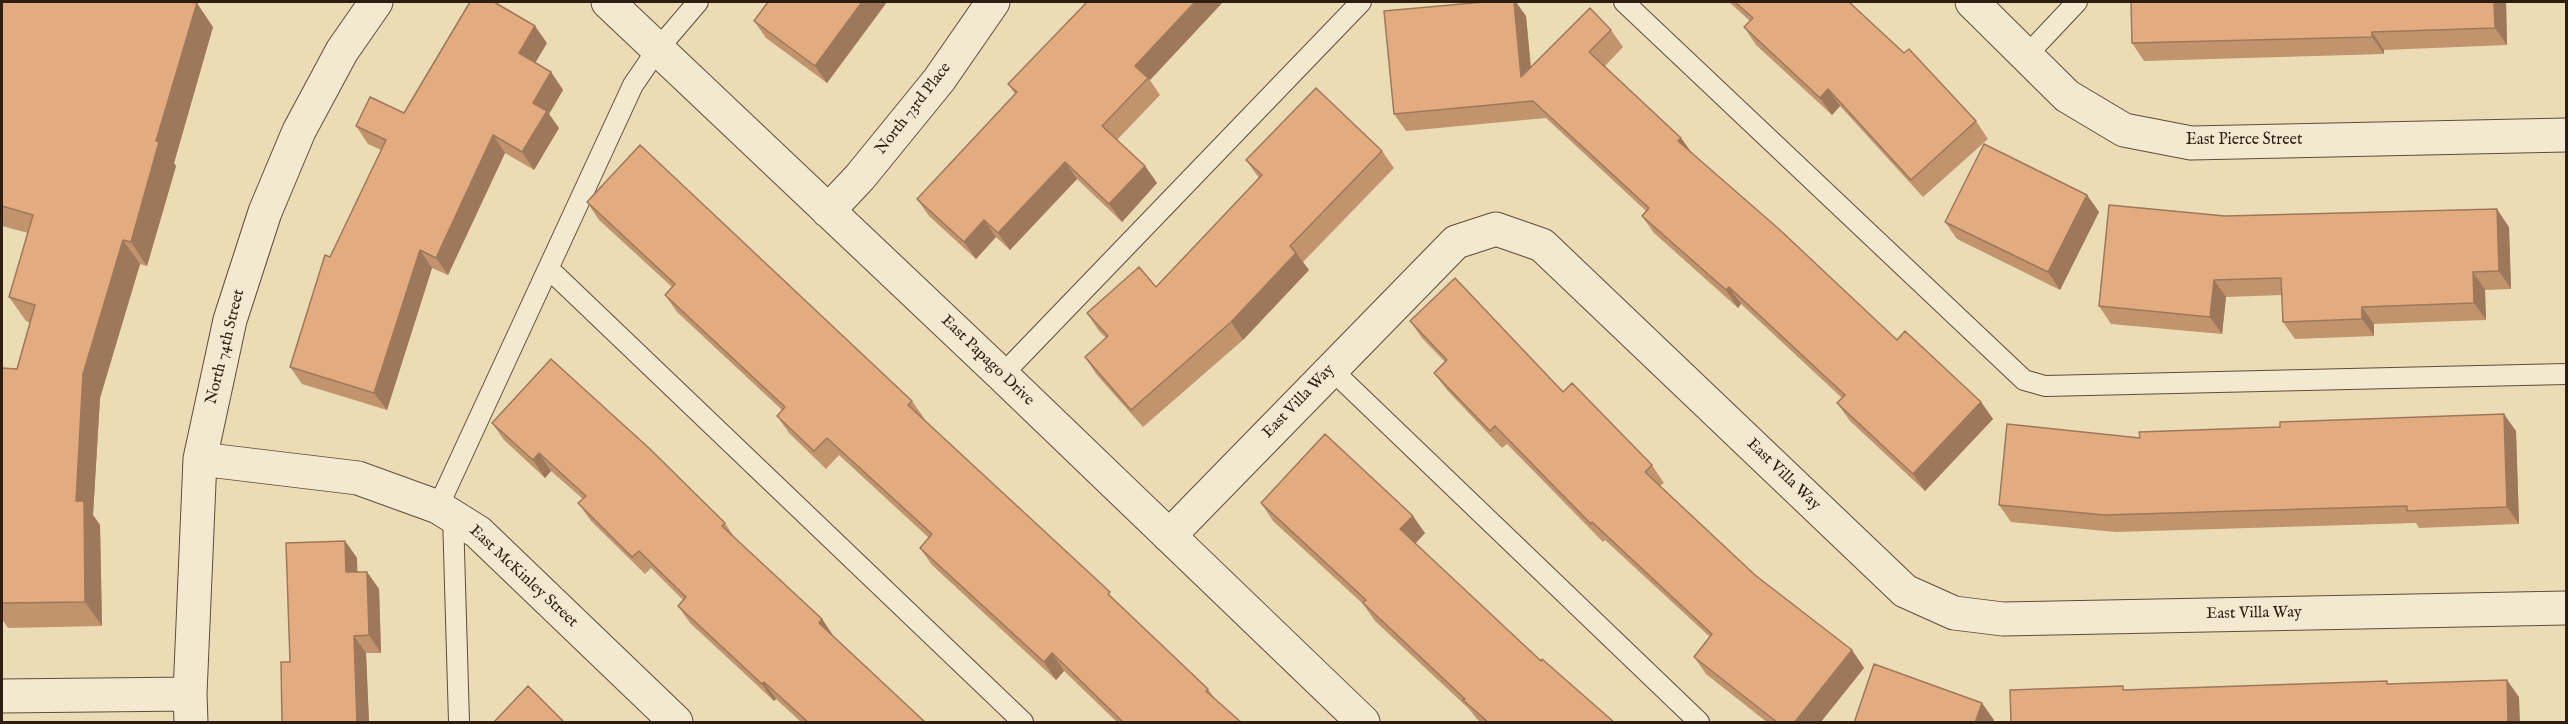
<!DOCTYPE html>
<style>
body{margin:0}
#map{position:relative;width:2568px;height:724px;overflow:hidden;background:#ecdcb6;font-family:"IM FELL English",serif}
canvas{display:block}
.frame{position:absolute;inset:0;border:3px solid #2e1d11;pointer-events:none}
</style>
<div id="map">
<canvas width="2568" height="724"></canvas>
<div class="frame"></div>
</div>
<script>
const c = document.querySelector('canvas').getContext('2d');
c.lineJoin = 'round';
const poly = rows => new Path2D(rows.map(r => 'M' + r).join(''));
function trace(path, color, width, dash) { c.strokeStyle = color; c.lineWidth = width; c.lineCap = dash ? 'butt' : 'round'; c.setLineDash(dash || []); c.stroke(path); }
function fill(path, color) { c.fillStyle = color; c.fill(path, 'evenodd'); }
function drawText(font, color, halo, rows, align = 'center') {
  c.font = font + ' "IM FELL English",serif'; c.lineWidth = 4.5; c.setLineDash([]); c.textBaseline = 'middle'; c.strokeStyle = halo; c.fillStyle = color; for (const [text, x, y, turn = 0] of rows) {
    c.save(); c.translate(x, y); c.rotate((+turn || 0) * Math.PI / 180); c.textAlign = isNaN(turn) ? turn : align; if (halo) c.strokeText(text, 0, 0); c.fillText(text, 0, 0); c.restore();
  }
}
const service = poly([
 [1624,2,2024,380,2045,386,2566,374],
 [2027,55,2077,2],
 [549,269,1023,722],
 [1331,369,1699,722],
 [1002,375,1361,2],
 [438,507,633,85,657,50,698,2],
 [453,516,459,722]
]);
const minor = poly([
 [608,2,1002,375,1363,722],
 [1972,2,2067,96,2124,130,2191,143,2566,135],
 [828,211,860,177,939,80,993,2],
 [200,459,358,478,438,507,478,532,676,722],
 [1169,536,1456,242,1496,229,1542,245,1905,591,1954,613,2003,619,2566,608],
 [2,696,190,694],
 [191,722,190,694,200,459,230,320,265,212,299,131,342,51,376,2]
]);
trace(service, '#5e4d3a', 22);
trace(minor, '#5e4d3a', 35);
trace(service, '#f3e8d0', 20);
trace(minor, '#f3e8d0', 33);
fill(poly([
 [2,2,213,27,174,163,176,166,147,266,140,264,100,398,93,515,100,525,102,626,8,628,2,619,2,368,17,369,30,323,26,321,9,297,28,233,2,226],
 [887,2,827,83,766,38,754,21],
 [1223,2,1150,80,1160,95,1117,140,1145,166,1157,183,1122,222,1077,179,1010,250,996,237,976,259,929,216,917,199,1015,94,1008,84],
 [1729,2,1849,2,1976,121,1988,139,1923,197,1840,106,1832,115,1756,45,1744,27,1750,21],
 [2506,2,2507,45,2384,50,2384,54,2144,61,2132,43],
 [1526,16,1531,67,1611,30,1623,47,1605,66,1681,138,1692,153,1897,340,1981,402,1993,419,1925,491,1850,421,1837,403,1842,398,1741,304,1738,308,1654,233,1642,216,1646,211,1546,118,1406,131,1394,114],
 [547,43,535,63,551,72,563,90,549,114,559,128,534,170,505,153,448,275,432,268,387,410,302,384,290,367,330,257,381,150,368,144,356,126,404,113],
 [1382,151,1394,168,1303,262,1309,270,1243,340,1143,427,1097,375,1085,357,1106,338,1099,331,1087,313,1156,287,1259,178,1246,160],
 [2087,195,2099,212,2060,290,1957,239,1945,222],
 [587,202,912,401,924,418,924,419,1208,689,1215,699,1242,723,1118,723,1064,671,1056,680,932,565,920,548,929,538,839,455,826,469,789,433,777,416,782,410,677,312,665,295,672,287,599,220],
 [2225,216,2509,227,2511,289,2485,290,2486,320,2374,324,2374,336,2295,339,2283,322,2282,295,2226,297,2222,334,2111,324,2099,306],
 [1410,321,1563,392,1652,465,1664,483,1660,486,1755,575,1852,650,1864,668,1820,723,1768,723,1706,674,1694,657,1710,637,1605,540,1603,542,1507,444,1502,448,1447,390,1434,373,1445,362,1422,338],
 [492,423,725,523,736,540,822,619,834,637,926,723,802,723,776,699,774,701,690,623,678,606,683,600,651,568,645,574,591,521,578,503,583,499,551,471,545,478,504,440],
 [2516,431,2519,524,2419,528,2416,523,2116,532,2011,522,1999,505,2140,438],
 [1261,503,1425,533,1415,544,1541,661,1615,723,1481,723,1476,718,1469,709,1375,621,1363,604,1273,521],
 [345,541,357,558,357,572,367,572,379,589,381,653,366,653,369,723,282,723,290,662]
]), '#c2946e');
fill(poly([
 [862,2,887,2,827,83,815,66],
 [1195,2,1223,2,1150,80,1135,66],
 [1514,2,1516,2,1526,16,1533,94,1521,77],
 [2494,2,2506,2,2507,45,2495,28],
 [197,3,213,27,174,163,176,166,147,266,131,242,156,141],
 [535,26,547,43,531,70,519,53],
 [2372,32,2384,50,2384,54,2372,37],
 [551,72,563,90,549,114,559,128,534,170,522,152,533,103],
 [1828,89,1840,106,1832,115,1820,98],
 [493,135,505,153,448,275,436,258],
 [1681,138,1693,155,1678,141],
 [1065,162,1077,179,1010,250,998,233],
 [1145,166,1157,183,1122,222,1109,204],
 [2087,195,2099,212,2060,290,2048,272],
 [2497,209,2509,227,2511,289,2499,271],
 [984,220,996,237,976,259,964,242],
 [123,240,140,264,100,398,93,515,100,525,102,626,85,602,76,501,83,374],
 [420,250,432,268,387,410,374,393],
 [1296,253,1309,270,1243,340,1231,322],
 [2473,272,2485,290,2486,320,2474,303],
 [2214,280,2226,297,2222,334,2210,317],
 [1729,287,1741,304,1738,308,1726,290],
 [2362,307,2374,324,2374,336,2362,319],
 [1981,402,1993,419,1925,491,1913,474],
 [2504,414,2516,431,2519,524,2507,507],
 [539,453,551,471,545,478,533,460],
 [1413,516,1425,533,1412,547,1400,529],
 [345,541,357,558,358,590,346,572],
 [367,572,379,589,381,653,369,635],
 [822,619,834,637,831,640,819,623],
 [354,636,366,653,369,723,357,723],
 [1852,650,1864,668,1820,723,1794,723],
 [1052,653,1064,671,1056,680,1044,662],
 [2507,680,2519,697,2520,723,2508,723],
 [764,682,776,699,774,701,762,684],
 [1982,703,1994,720,1993,723,1975,723]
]), '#9e785a');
const building = poly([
 [2,2,190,2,197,3,156,141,159,142,131,242,123,240,83,374,76,501,84,501,85,602,2,603,2,368,17,369,35,305,9,297,33,215,2,206,2,2],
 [470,2,494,2,535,26,519,53,551,72,533,103,547,111,522,152,493,135,436,258,420,250,374,393,290,367,325,255,330,257,386,140,356,126,370,97,404,113,470,2],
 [768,2,862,2,815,66,754,21,768,2],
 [1087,2,1195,2,1135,66,1148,78,1102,126,1145,166,1109,204,1065,162,998,233,984,220,964,242,917,199,1017,92,1008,84,1087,2],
 [1484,2,1514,2,1521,77,1590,8,1611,30,1589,52,1681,138,1678,141,1780,230,1897,340,1905,331,1981,402,1913,474,1837,403,1845,395,1729,287,1726,290,1642,216,1649,208,1533,101,1394,114,1384,11,1484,2],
 [1735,2,1849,2,1904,53,1909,49,1976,121,1911,180,1828,89,1820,98,1744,27,1753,18,1735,2],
 [2131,2,2494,2,2495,28,2372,32,2372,37,2132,43,2131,2],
 [1316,88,1382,151,1290,246,1296,253,1231,322,1131,410,1085,357,1108,336,1087,313,1139,267,1156,287,1262,175,1246,160,1316,88],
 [1984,144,2087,195,2048,272,1945,222,1984,144],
 [640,145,912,401,908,405,1110,592,1108,594,1208,689,1206,691,1242,723,1124,723,1052,653,1044,662,920,548,932,534,827,438,814,451,777,416,785,407,665,295,675,284,587,202,640,145],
 [2109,205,2225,216,2497,209,2499,271,2473,272,2474,303,2362,307,2362,319,2283,322,2281,278,2214,280,2210,317,2099,306,2109,205],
 [1455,278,1563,392,1572,383,1652,465,1645,472,1755,575,1852,650,1794,723,1778,723,1694,657,1712,634,1592,522,1591,524,1495,426,1490,431,1434,373,1447,360,1410,321,1455,278],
 [551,359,650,449,725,523,722,526,822,619,819,623,926,723,809,723,764,682,762,684,678,606,686,597,639,551,632,557,578,503,586,496,539,453,533,460,492,423,551,359],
 [2504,414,2507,507,2407,511,2407,506,2104,515,1999,505,2007,424,2140,438,2139,432,2280,427,2280,422,2504,414],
 [1325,434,1413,516,1400,529,1541,661,1542,659,1615,723,1489,723,1463,700,1465,699,1363,603,1366,600,1261,503,1325,434],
 [345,541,346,572,367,572,369,635,354,636,357,723,282,723,281,662,290,662,286,543,345,541],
 [1874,664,1982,703,1975,723,1854,723,1874,664],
 [2507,680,2508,723,2011,723,2010,690,2123,686,2123,690,2387,681,2387,684,2507,680],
 [528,686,565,723,493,723,528,686]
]);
fill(building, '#e2ac80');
trace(building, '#9e785a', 1.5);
drawText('16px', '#2e1d11', '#f3e8d0', [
 ["North 73rd Place",914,109,-52],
 ["East Pierce Street",2244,141],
 ["North 74th Street",226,347,-76],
 ["East Papago Drive",987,361,44],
 ["East Villa Way",1299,402,-46],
 ["East Villa Way",1783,475,44],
 ["East McKinley Street",523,577,43],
 ["East Villa Way",2254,614,-1]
]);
</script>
